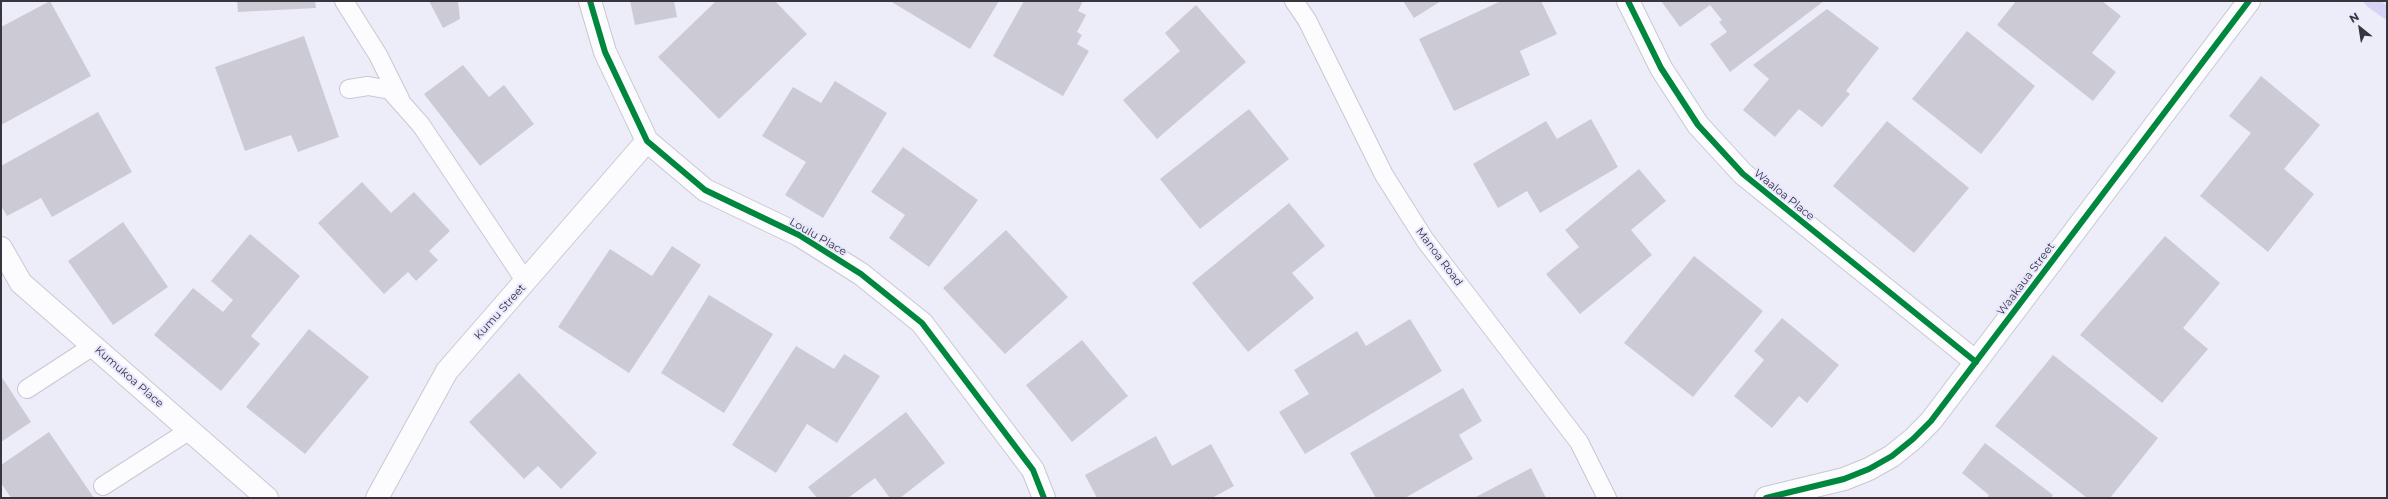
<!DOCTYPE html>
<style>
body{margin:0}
#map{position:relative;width:2388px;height:499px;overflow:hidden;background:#edecf9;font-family:Montserrat,sans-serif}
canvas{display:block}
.frame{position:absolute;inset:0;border:2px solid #37363f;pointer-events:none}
.north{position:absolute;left:2340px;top:8px;width:40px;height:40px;-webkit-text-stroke:3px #e9e7fe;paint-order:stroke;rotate:330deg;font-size:11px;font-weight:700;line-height:16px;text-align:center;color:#37363f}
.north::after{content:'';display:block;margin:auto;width:14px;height:18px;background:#37363f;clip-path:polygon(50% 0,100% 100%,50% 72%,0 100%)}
</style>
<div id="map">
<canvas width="2388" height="499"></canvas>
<div class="frame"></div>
<div class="north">N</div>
</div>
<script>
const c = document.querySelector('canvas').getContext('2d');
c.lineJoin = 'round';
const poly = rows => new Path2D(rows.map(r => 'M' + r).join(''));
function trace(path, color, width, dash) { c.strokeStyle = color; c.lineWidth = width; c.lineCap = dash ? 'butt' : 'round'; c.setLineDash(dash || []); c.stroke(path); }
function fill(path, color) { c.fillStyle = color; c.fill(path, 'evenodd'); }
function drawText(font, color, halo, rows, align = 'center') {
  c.font = font + ' Montserrat,sans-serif'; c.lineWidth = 4; c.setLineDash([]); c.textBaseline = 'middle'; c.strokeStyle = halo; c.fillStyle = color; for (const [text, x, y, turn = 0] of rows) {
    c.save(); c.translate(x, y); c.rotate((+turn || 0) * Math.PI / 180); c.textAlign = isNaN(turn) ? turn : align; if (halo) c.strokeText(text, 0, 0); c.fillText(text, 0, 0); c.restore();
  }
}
trace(poly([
 [2370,1,2387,13]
]), '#d7d3f7', 12);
fill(poly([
 [50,1,91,76,1,125,1,27],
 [237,1,315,1,316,8,238,12],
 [429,1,458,1,460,19,443,28],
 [630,1,674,1,677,17,635,25],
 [716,1,775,1,807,34,719,119,658,57],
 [890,1,999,1,970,49],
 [1024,1,1083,1,1078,11,1086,15,1077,32,1082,35,1077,44,1089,51,1063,96,993,56],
 [1403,1,1441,1,1414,18],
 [1501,1,1541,1,1557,34,1520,51,1530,75,1454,111,1419,39],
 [1661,1,1824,1,1730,72,1710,44,1727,32,1719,22,1722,20,1710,5,1680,27],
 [2016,1,2102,1,2121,16,2092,53,2116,72,2093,101,1997,25],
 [1196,5,1246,62,1157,139,1123,100,1180,51,1165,33],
 [1827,9,1879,48,1846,91,1850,94,1822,127,1799,109,1775,137,1743,110,1769,79,1753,65],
 [1967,31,2035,86,1981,154,1912,99],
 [304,36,339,137,298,152,291,135,245,151,215,67],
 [463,65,489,97,504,85,534,124,480,166,424,94],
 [2261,76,2320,125,2284,169,2314,194,2268,252,2200,196,2251,133,2229,116],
 [835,81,887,113,823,218,785,195,806,162,762,136,793,87,821,103],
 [1249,109,1289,159,1200,229,1160,179],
 [98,112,132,172,52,217,41,198,7,216,1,206,1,166],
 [1591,119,1618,167,1540,213,1527,191,1498,208,1473,164,1546,121,1557,139],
 [1887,121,1969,188,1914,253,1833,186],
 [903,147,978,200,929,267,889,238,905,215,871,192],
 [1639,169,1666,201,1631,230,1652,255,1580,314,1546,274,1579,247,1565,230],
 [362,182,391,213,414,192,450,231,429,251,438,260,416,281,408,272,384,294,318,223],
 [1289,203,1325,246,1292,273,1314,298,1248,352,1192,283],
 [123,222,168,287,113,325,68,261],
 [1006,230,1068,297,1005,354,943,288],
 [250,234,300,276,251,336,260,344,221,391,154,335,193,288,223,312,233,300,211,281],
 [2165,236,2220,283,2183,328,2208,349,2162,403,2080,335],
 [672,246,701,265,629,373,558,327,610,249,652,276],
 [1694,256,1763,311,1693,397,1624,343],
 [709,295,773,334,724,413,661,373],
 [1782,318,1839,365,1807,403,1799,396,1772,428,1734,396,1764,360,1754,351],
 [1410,319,1442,371,1305,454,1279,412,1309,394,1294,370,1357,331,1366,346],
 [309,329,369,377,305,454,246,407],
 [1082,340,1128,396,1072,442,1026,385],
 [796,346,834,369,844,354,880,376,837,443,807,424,776,473,732,445],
 [2053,355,2158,438,2110,498,2087,498,1995,426],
 [519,373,597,453,561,489,538,466,524,479,469,422],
 [1,376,31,422,1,442],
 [1463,388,1482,421,1459,435,1473,459,1405,498,1376,498,1350,453],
 [906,412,945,463,900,498,890,498,875,478,848,498,817,498,808,487],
 [49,432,94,498,11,498,1,483,1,465],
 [1156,436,1172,466,1211,444,1234,486,1212,498,1097,498,1085,475],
 [1985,443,2053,495,2051,498,1987,498,1989,495,1962,473],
 [1531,468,1546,498,1474,498]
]), '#cccbd5');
const lane = poly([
 [344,1,378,55,400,99],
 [1294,1,1307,20,1384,175,1425,240,1579,442,1607,498],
 [349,89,368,86,390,90,421,125,526,282],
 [27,389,93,346],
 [103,486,190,430]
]);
const street = poly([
 [590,1,605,52,647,141,705,190,799,235,861,274,922,323,1033,470,1044,498],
 [1628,1,1661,68,1698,125,1743,174,1976,362],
 [1,248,21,283,267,498],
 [377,498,447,371,647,141],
 [1766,498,1844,479,1869,469,1892,456,1913,439,1931,421,2249,1]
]);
trace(lane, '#c9c8d2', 20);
trace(street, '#c9c8d2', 24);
trace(lane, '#fcfcfe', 18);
trace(street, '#fcfcfe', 22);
trace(poly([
 [590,1,605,52,647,141,705,190,799,235,861,274,922,323,1033,470,1044,498],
 [1628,1,1661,68,1698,125,1743,174,1976,362],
 [1766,498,1844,479,1869,469,1892,456,1913,439,1931,421,2249,1]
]), '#00873e', 6);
drawText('11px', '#37363f', '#e9e7fe', [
 ["Waaloa Place",1784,195,39],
 ["Loulu Place",818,237,30],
 ["Manoa Road",1439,257,53],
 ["Waakaua Street",2026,279,-53],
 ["Kumu Street",500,312,-48],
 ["Kumukoa Place",129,377,41]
]);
</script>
